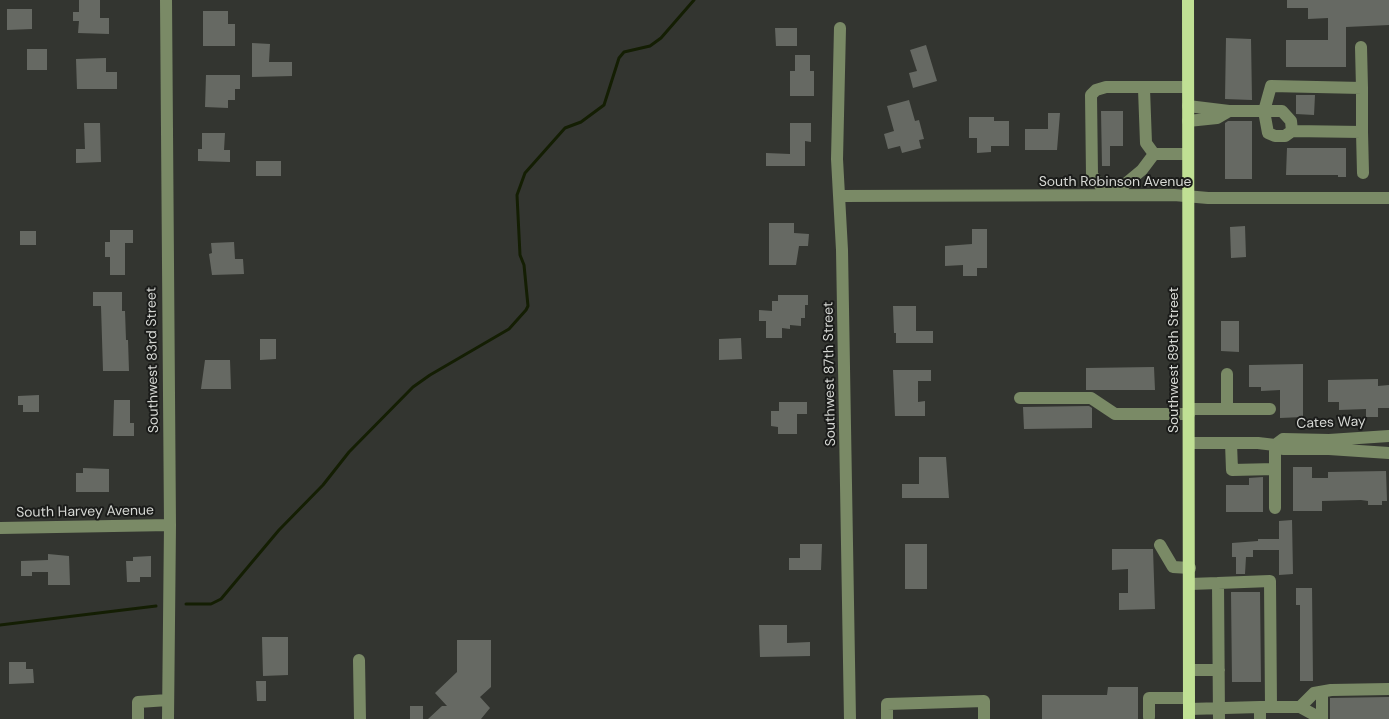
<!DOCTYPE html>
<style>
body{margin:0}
canvas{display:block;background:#333530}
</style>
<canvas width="1389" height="719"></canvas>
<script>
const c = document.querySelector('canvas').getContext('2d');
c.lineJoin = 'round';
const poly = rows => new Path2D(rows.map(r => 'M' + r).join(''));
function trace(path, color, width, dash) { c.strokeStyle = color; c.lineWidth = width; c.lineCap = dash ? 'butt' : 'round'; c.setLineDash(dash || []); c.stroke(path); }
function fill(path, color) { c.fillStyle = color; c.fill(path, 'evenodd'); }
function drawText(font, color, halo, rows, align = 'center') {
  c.font = font + ' "DM Sans",sans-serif'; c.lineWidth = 4; c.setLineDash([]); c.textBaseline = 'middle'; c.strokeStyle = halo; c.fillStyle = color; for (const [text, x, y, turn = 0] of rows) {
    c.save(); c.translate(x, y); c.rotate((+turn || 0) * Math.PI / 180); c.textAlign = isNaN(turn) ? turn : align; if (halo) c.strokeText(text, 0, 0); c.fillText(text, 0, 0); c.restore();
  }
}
trace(poly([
 [186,604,211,604,221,599,279,530,323,485,349,452,413,387,430,375,509,329,526,310,528,306,524,265,520,255,517,195,525,173,565,128,581,122,604,105,619,58,624,52,650,46,661,38,694,0],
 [0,625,156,606]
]), '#141e03', 3);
fill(poly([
 [79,0,100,0,100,18,109,18,109,34,78,33,79,21,73,21,73,12,79,12],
 [1287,0,1389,0,1389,25,1346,27,1346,67,1286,67,1286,40,1328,40,1328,18,1308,19,1308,8,1287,8],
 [7,9,32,9,32,29,7,30],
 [203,11,228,11,228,24,235,24,235,46,203,46],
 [775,28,797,28,797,46,776,46],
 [1226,38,1251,39,1252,100,1225,99],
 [252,43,270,44,269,62,292,62,292,76,252,77],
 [926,45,937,81,913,88,909,73,917,71,910,50],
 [27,49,47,49,47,70,27,70],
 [795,55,810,55,810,71,814,71,814,96,790,96,790,71,795,71],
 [106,58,106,72,117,72,117,89,77,89,76,59],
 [206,75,240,75,240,89,235,89,235,100,228,100,228,108,205,107],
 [1296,95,1315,95,1314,115,1296,114],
 [909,100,915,121,919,120,924,139,919,140,921,148,902,153,900,146,888,149,884,134,894,131,887,106],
 [1101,111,1123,111,1123,146,1110,146,1110,166,1102,166],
 [1048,113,1060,113,1057,150,1025,150,1025,129,1048,129],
 [969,117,994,117,994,121,1009,121,1009,146,991,146,991,152,977,153,977,138,969,138],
 [1228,121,1252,121,1252,179,1225,179,1225,123],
 [84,123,100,123,101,162,76,163,76,149,85,149],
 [790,123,811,123,811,142,805,141,805,166,766,166,766,153,790,154],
 [202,133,225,133,224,150,230,150,230,162,198,161,198,149,202,149],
 [1287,148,1346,148,1346,177,1338,177,1338,175,1286,175],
 [256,161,281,161,281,176,256,176],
 [769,223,794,223,794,233,809,234,808,246,799,246,796,265,769,265],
 [1245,226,1246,257,1231,258,1230,227],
 [972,229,987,229,987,268,977,268,977,276,963,276,963,265,945,266,945,246,972,244],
 [110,230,133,230,133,243,125,243,125,275,110,275,110,257,105,257,105,242,110,242],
 [20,231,36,231,36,245,20,245],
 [234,242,235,259,243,259,244,274,212,275,209,254,212,253,211,243],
 [93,292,122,292,122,311,125,311,126,340,128,340,129,371,103,371,101,306,93,306],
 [778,295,808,295,808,305,805,305,805,318,801,318,801,326,790,325,790,329,782,328,782,338,766,338,766,321,759,321,759,310,772,311,772,301,778,301],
 [893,306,916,306,916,331,933,331,933,343,896,343,896,333,894,333],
 [1221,321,1239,321,1239,352,1221,351],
 [741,338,742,359,719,360,719,339],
 [260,339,276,339,276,359,260,360],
 [205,360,230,360,231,389,201,389],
 [1303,364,1303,417,1280,418,1280,390,1261,391,1261,387,1249,387,1249,365],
 [1154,367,1155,390,1086,390,1086,368],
 [893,370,931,370,931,381,918,381,918,402,925,401,925,416,895,416],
 [1378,379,1378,386,1389,385,1389,408,1378,408,1378,417,1366,417,1366,409,1339,410,1339,402,1328,402,1328,380],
 [39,395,39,412,23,412,23,405,18,405,18,396],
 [114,400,130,400,130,423,134,423,134,436,113,436],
 [779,402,807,402,807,414,797,414,797,434,778,434,778,427,771,426,771,411,779,411],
 [1089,406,1092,408,1092,428,1024,429,1023,407],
 [919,457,946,457,949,498,902,498,902,484,919,484],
 [1293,467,1312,467,1312,478,1328,478,1328,472,1386,471,1387,501,1382,501,1382,505,1368,505,1368,501,1361,500,1322,501,1322,511,1293,511],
 [83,468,109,469,109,492,76,492,76,473,83,473],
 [1263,477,1263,512,1226,512,1226,485,1249,485,1249,478],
 [1292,520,1293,574,1279,575,1279,550,1253,550,1253,557,1246,557,1245,574,1236,574,1236,557,1232,557,1232,543,1258,541,1258,539,1279,539,1279,521],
 [800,544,822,544,821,570,789,570,789,558,800,558],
 [905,544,927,544,927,589,905,589],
 [1112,549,1153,549,1155,609,1119,610,1119,593,1128,593,1128,569,1112,570],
 [48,554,69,556,70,585,48,585,48,572,32,572,32,576,21,576,21,561,48,560],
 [151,556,151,577,140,577,140,582,127,582,126,561,133,561,133,557],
 [1296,588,1312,588,1313,681,1300,681,1300,605,1296,605],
 [1231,592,1260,592,1261,682,1232,682],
 [759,625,787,625,787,643,810,642,810,656,760,657],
 [262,637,288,637,288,675,263,676],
 [457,640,491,640,491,687,480,697,490,708,481,719,428,719,442,706,447,706,435,693,457,672],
 [9,662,26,662,26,669,33,669,34,683,9,684],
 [256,681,266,681,266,701,257,701],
 [1108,687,1138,687,1138,719,1042,719,1042,695,1107,695],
 [1389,697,1389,719,1330,719,1330,698],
 [410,706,423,706,423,719,410,719]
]), '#666963');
trace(poly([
 [166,0,170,525,168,719],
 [840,28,837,159,842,250,850,719],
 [1361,47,1362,88,1362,132,1292,131,1285,136,1275,136,1268,133,1264,111,1271,86,1362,88],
 [1188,87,1106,87,1096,90,1091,95,1092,175,1100,185,1124,185,1142,170,1154,154,1188,154],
 [1144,89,1146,143,1154,154],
 [1188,106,1229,111,1217,118,1188,121],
 [1229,111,1282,111,1291,121,1292,131],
 [1362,132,1363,173],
 [840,196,1174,195,1208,198,1389,198],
 [1020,398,1091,398,1115,414,1189,414],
 [1189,409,1227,409,1227,374],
 [1227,409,1270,409],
 [1190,443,1258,443,1275,445,1283,449,1329,449,1389,453],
 [1231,443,1232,470,1275,469,1275,508],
 [1275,445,1283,439,1329,440,1389,436],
 [1275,469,1275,445],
 [0,528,170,525],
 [1160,545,1173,567,1190,568],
 [1218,583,1270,581,1271,707],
 [1190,584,1218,583,1219,719],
 [359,660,360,719],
 [1190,670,1219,670],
 [1322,692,1322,719],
 [1300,707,1322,719],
 [1189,709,1260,707],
 [1149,717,1149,698,1189,698],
 [138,719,138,702,168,700],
 [887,719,887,704,984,701,984,719],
 [1260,719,1260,707,1300,707,1314,693,1331,690,1389,689]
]), '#7a8a66', 12);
trace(poly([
 [1188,0,1189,719]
]), '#c0e094', 12);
drawText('14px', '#d6d8d4', '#1b1c1a', [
 ["South Robinson Avenue",1115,182],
 ["Southwest 83rd Street",153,360,-91],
 ["Southwest 89th Street",1174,360,-90],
 ["Southwest 87th Street",830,374,-91],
 ["Cates Way",1331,423,-2],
 ["South Harvey Avenue",85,512,-1]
]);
</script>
